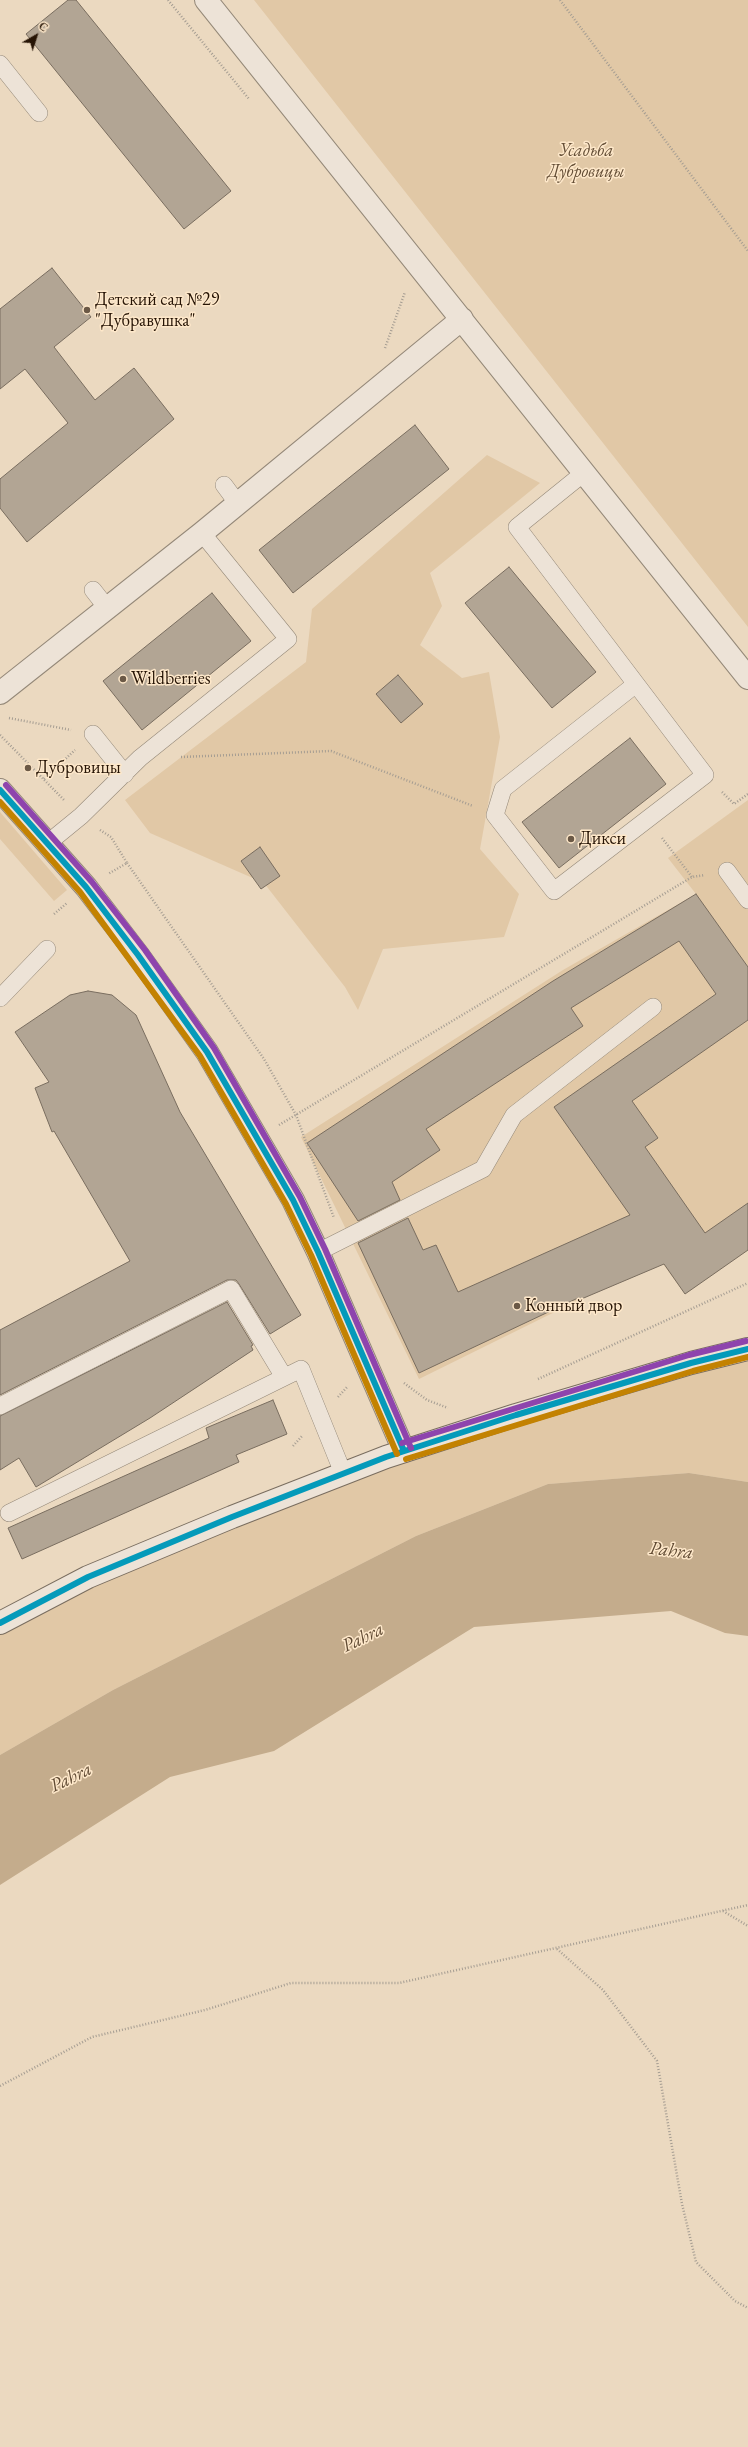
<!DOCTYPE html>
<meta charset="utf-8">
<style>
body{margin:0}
#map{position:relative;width:748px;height:2447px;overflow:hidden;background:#ebd9c0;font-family:"EB Garamond",serif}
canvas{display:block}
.north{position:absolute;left:16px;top:16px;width:40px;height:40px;-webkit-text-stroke:3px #fee8ca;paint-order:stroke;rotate:39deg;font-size:11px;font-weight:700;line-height:16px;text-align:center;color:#261405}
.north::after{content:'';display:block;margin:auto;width:14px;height:18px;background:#261405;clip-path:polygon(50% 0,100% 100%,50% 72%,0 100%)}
</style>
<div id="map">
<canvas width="748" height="2447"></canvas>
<div class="north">С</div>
</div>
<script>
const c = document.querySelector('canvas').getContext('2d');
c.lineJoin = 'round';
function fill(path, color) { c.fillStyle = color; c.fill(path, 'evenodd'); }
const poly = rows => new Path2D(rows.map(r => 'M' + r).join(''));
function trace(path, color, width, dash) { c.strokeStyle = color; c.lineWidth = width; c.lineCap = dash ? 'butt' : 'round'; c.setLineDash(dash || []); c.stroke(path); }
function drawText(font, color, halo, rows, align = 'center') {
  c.font = font + ' "EB Garamond",serif'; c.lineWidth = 3; c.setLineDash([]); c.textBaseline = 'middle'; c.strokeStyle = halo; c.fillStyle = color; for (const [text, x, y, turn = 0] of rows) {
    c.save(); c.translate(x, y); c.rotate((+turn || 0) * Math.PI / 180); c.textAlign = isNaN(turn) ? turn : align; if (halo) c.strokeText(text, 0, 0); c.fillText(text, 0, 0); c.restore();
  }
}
fill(poly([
 [254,0,748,0,748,627],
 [487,455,540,483,430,573,442,606,420,645,462,678,489,672,500,737,480,849,519,894,504,937,383,949,358,1010,345,987,264,883,150,833,125,800,306,662,312,609],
 [748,800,748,1250,685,1294,663,1264,579,1300,419,1379,301,1137,563,970,696,894,668,858],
 [0,812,67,890,54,901,0,839],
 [748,1349,748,1482,689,1473,548,1484,416,1536,113,1690,0,1755,0,1623,232,1517]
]), '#e1c8a6');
fill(poly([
 [689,1473,748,1482,748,1636,725,1633,671,1611,474,1627,274,1751,170,1777,0,1885,0,1755,113,1690,416,1536,548,1484]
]), '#c4ac8c');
const building = poly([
 [68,0,76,0,231,191,184,229,26,34,68,0],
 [52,268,91,317,54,347,95,400,134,368,174,419,27,542,0,508,0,479,68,423,25,369,0,389,0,309,52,268],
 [415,425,449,469,293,593,259,550,415,425],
 [509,567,596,672,552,708,465,603,509,567],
 [212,593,251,641,142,730,103,681,212,593],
 [398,675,423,704,401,723,376,694,398,675],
 [630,738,666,784,559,868,522,822,630,738],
 [260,847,280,876,261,889,241,861,260,847],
 [696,894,748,967,748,1020,632,1101,658,1138,645,1147,705,1233,748,1203,748,1250,685,1294,664,1264,579,1300,578,1298,419,1373,358,1243,408,1218,423,1250,436,1245,458,1292,630,1215,554,1107,716,994,679,941,571,1008,583,1026,426,1129,440,1150,392,1182,400,1200,358,1221,307,1143,553,981,696,894],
 [88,991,112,995,136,1015,180,1112,301,1315,270,1334,239,1284,236,1280,227,1280,0,1395,0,1330,130,1261,54,1131,52,1132,35,1088,49,1082,15,1032,70,995,88,991],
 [227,1302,253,1345,251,1346,253,1350,150,1418,36,1487,19,1458,0,1470,0,1416,227,1302],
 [273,1400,287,1434,236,1455,239,1462,22,1559,8,1528,209,1438,206,1428,273,1400]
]);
fill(building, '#b2a594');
trace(building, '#796d5f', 1);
const service = poly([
 [0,64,39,113],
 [585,472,517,527,705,775,554,891,495,815,503,789,636,684],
 [224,485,238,504],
 [93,590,107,608],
 [93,734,125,774],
 [48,843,81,816,140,758,288,639,202,533],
 [727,871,748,900],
 [0,998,47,949],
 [318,1252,483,1169,514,1115,653,1007],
 [0,1406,231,1289,284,1377],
 [9,1513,301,1369,343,1473]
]);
const minor = poly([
 [206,0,748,678],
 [0,693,202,533,462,319],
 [0,790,86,887,138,955,207,1052,293,1200,318,1252,404,1451]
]);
const secondary = poly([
 [0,1623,88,1577,232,1517,386,1457,516,1415,691,1363,748,1349]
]);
trace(service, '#948878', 18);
trace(minor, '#948878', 24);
trace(secondary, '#796d5f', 24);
trace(poly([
 [168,0,249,99],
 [560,0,748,251],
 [385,348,405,292],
 [9,718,71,730],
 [0,735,64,800],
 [181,757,331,751,473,806],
 [44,779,75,750],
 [722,792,734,804,748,794],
 [100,830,111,837,127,863,108,874],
 [662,838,692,877],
 [127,863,264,1059,296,1115,334,1218],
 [54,914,67,903],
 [279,1125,692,877,705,875],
 [538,1379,748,1283],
 [404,1383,427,1400,448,1408],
 [338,1397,348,1386],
 [293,1446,302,1436],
 [723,1911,748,1926],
 [557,1949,603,1990,657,2061,682,2204,696,2262,735,2301,748,2308],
 [0,2086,92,2037,205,2010,291,1983,399,1983,748,1905]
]), '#a59d92', 2.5, [1, 2]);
trace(service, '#ede3d7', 17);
trace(minor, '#ede3d7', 22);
trace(secondary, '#ede3d7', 22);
trace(poly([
 [0,790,86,887,138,955,207,1052,293,1200,318,1252,404,1451],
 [0,1623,88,1577,232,1517,386,1457,516,1415,691,1363,748,1349]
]), '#049aba', 6);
trace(poly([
 [0,802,80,892,200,1056,286,1204,311,1255,397,1454],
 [406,1459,693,1371,748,1357]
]), '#c38201', 6);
trace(poly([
 [6,785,92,882,145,950,214,1048,300,1197,325,1249,411,1448],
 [402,1443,689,1355,746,1341]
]), '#8e44ad', 6);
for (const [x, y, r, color] of [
 [87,310,4,"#6b5946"],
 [123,679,4,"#6b5946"],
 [28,768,4,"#6b5946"],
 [571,839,4,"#6b5946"],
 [517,1306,4,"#6b5946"]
]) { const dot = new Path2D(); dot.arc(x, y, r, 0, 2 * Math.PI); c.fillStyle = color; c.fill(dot); trace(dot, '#fee8ca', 1.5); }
drawText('italic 18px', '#644e36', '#fee8ca', [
 ["Усадьба",586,151],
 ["Дубровицы",586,172]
]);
drawText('18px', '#261405', '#fee8ca', [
 ["Детский сад №29",95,300],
 ["\"Дубравушка\"",95,321],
 ["Wildberries",131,679],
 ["Дубровицы",36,768],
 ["Дикси",579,839],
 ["Конный двор",525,1306]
], 'left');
drawText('italic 19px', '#5f4932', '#fee8ca', [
 ["Pahra",671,1551,6],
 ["Pahra",363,1638,-26],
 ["Pahra",71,1778,-26]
]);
</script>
